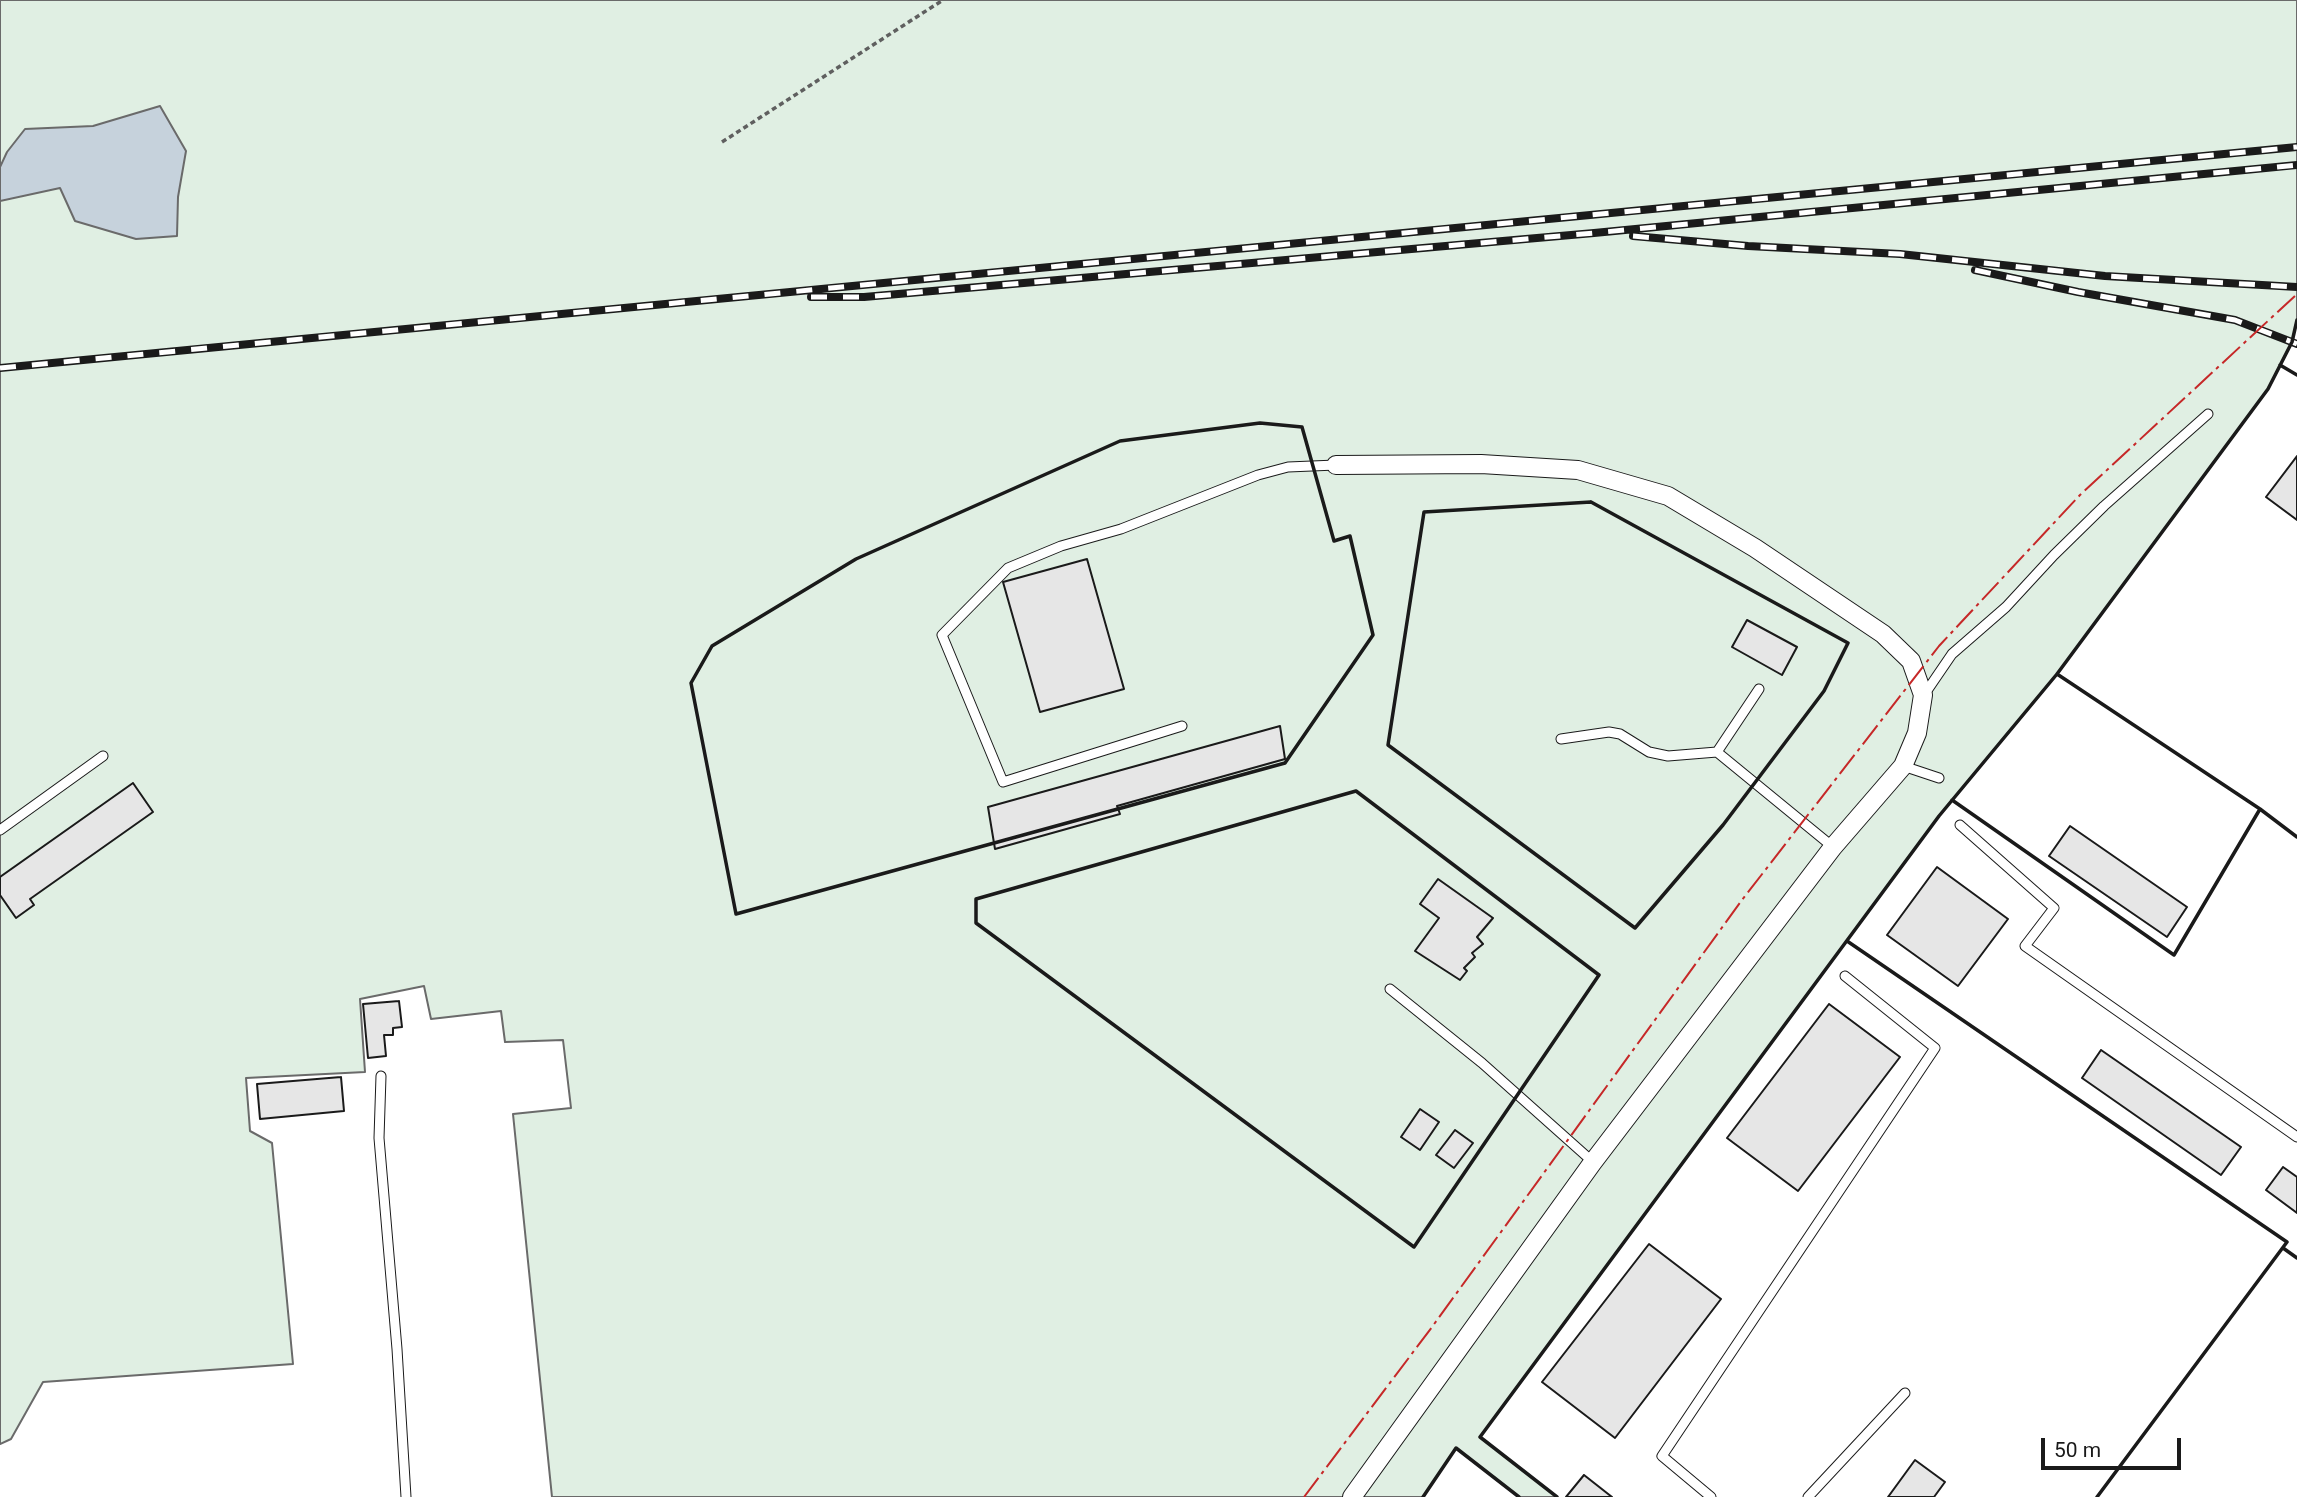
<!DOCTYPE html>
<style>
body{margin:0}
#map{position:relative;width:2297px;height:1497px;overflow:hidden;background:#fff;font-family:Roboto,sans-serif}
canvas{display:block}
.scale{position:absolute;left:2041px;top:1438px;width:140px;height:32px;box-sizing:border-box;border:4px solid #1a1a1a;border-top:0;padding-left:9px;font-size:21px;line-height:24px;white-space:nowrap;color:#1a1a1a;-webkit-text-stroke:5px #fff;paint-order:stroke}
</style>
<div id="map">
<canvas width="2297" height="1497"></canvas>
<div class="scale">50 m</div>
</div>
<script>
const c = document.querySelector('canvas').getContext('2d');
c.lineJoin = 'round';
function fill(path, color) { c.fillStyle = color; c.fill(path, 'evenodd'); }
const poly = rows => new Path2D(rows.map(r => 'M' + r).join(''));
function trace(path, color, width, dash) { c.strokeStyle = color; c.lineWidth = width; c.lineCap = dash ? 'butt' : 'round'; c.setLineDash(dash || []); c.stroke(path); }
const green = poly([
 [0,0,2297,0,2297,320,2292,342,2268,389,2057,674,1939,816,1480,1437,1557,1497,1519,1497,1456,1448,1423,1497,552,1497,513,1114,571,1108,563,1040,505,1042,501,1011,431,1019,424,986,360,999,365,1072,246,1078,250,1131,272,1143,293,1364,43,1382,11,1439,0,1444,0,0]
]);
fill(green, '#e0efe3');
trace(green, '#6a6a6a', 2);
const water = poly([
 [160,106,186,151,178,197,177,236,136,239,75,221,60,188,0,201,0,167,7,152,25,129,93,126,160,106]
]);
fill(water, '#c6d2dc');
trace(water, '#6a6a6a', 2);
const building = poly([
 [2297,456,2297,520,2266,497,2297,456],
 [1087,559,1124,689,1040,712,1003,582,1087,559],
 [1747,620,1797,647,1782,675,1732,647,1747,620],
 [1280,726,1285,759,1117,806,1120,814,995,849,988,807,1280,726],
 [133,783,153,812,30,899,34,905,16,918,0,895,0,877,133,783],
 [2070,826,2187,907,2167,937,2049,856,2070,826],
 [1937,867,2008,919,1958,986,1887,935,1937,867],
 [1438,879,1493,918,1477,937,1483,944,1472,953,1475,957,1464,968,1467,971,1460,980,1415,951,1439,918,1420,904,1438,879],
 [399,1001,402,1027,393,1028,393,1035,384,1035,386,1056,368,1058,363,1004,399,1001],
 [1829,1004,1900,1057,1798,1191,1727,1138,1829,1004],
 [2101,1050,2241,1147,2221,1175,2082,1078,2101,1050],
 [341,1077,344,1111,260,1119,257,1084,341,1077],
 [1420,1109,1439,1122,1420,1150,1401,1137,1420,1109],
 [1455,1130,1473,1143,1454,1168,1436,1155,1455,1130],
 [2283,1167,2297,1177,2297,1213,2266,1190,2283,1167],
 [1649,1244,1721,1299,1615,1438,1542,1382,1649,1244],
 [1915,1460,1945,1482,1934,1497,1888,1497,1915,1460],
 [1584,1475,1612,1497,1566,1497,1584,1475]
]);
fill(building, '#e6e6e6');
trace(building, '#1a1a1a', 2);
const lane = poly([
 [1924,695,1952,654,2006,607,2054,555,2104,506,2208,414],
 [1182,726,1003,782,942,635,1008,568,1061,546,1121,529,1258,475,1288,467,1336,465],
 [1561,739,1609,732,1620,734,1649,752,1668,756,1717,752,1833,847],
 [1717,752,1759,689],
 [1903,766,1939,778],
 [1960,825,2054,908,2025,946,2297,1137],
 [0,830,103,756],
 [1390,989,1482,1063,1593,1162],
 [381,1076,379,1138,397,1349,406,1497],
 [1711,1497,1662,1456,1935,1048,1845,976],
 [1808,1497,1905,1393]
]);
const street = poly([
 [1336,465,1481,464,1578,470,1668,496,1755,548,1883,634,1911,661,1923,695,1917,733,1903,766,1833,847,1593,1162,1352,1497]
]);
trace(lane, '#1a1a1a', 11);
trace(street, '#1a1a1a', 20);
trace(poly([
 [722,142,943,0]
]), '#5f5f5f', 3.5, [5, 3.5]);
trace(lane, '#fff', 9);
trace(street, '#fff', 18);
const rail = poly([
 [1633,236,1748,246,1900,254,2105,276,2297,287],
 [1975,270,2078,292,2235,320,2297,344],
 [811,297,864,297,1594,233,2297,165],
 [0,368,2297,147]
]);
trace(rail, '#1a1a1a', 8);
trace(rail, '#fff', 5, [16]);
trace(poly([
 [2280,365,2297,375],
 [1260,423,1302,427,1334,541,1350,536,1373,635,1285,763,736,914,691,683,712,646,856,559,1120,441,1260,423],
 [1591,502,1848,643,1824,691,1723,825,1635,928,1388,745,1424,512,1591,502],
 [2057,674,2260,809,2297,837],
 [1356,791,1599,975,1414,1247,976,923,976,899,1356,791],
 [1952,800,2174,955,2260,809],
 [1847,941,2287,1242,2097,1497],
 [2283,1248,2297,1258],
 [1423,1497,1456,1448,1519,1497],
 [1557,1497,1480,1437,1939,816,2057,674,2268,389,2292,342,2297,320]
]), '#1a1a1a', 3.5);
trace(poly([
 [1304,1497,1432,1327,1742,900,1939,646,2080,495,2297,294]
]), '#c62828', 2, [24, 5, 3.5, 5]);
</script>
